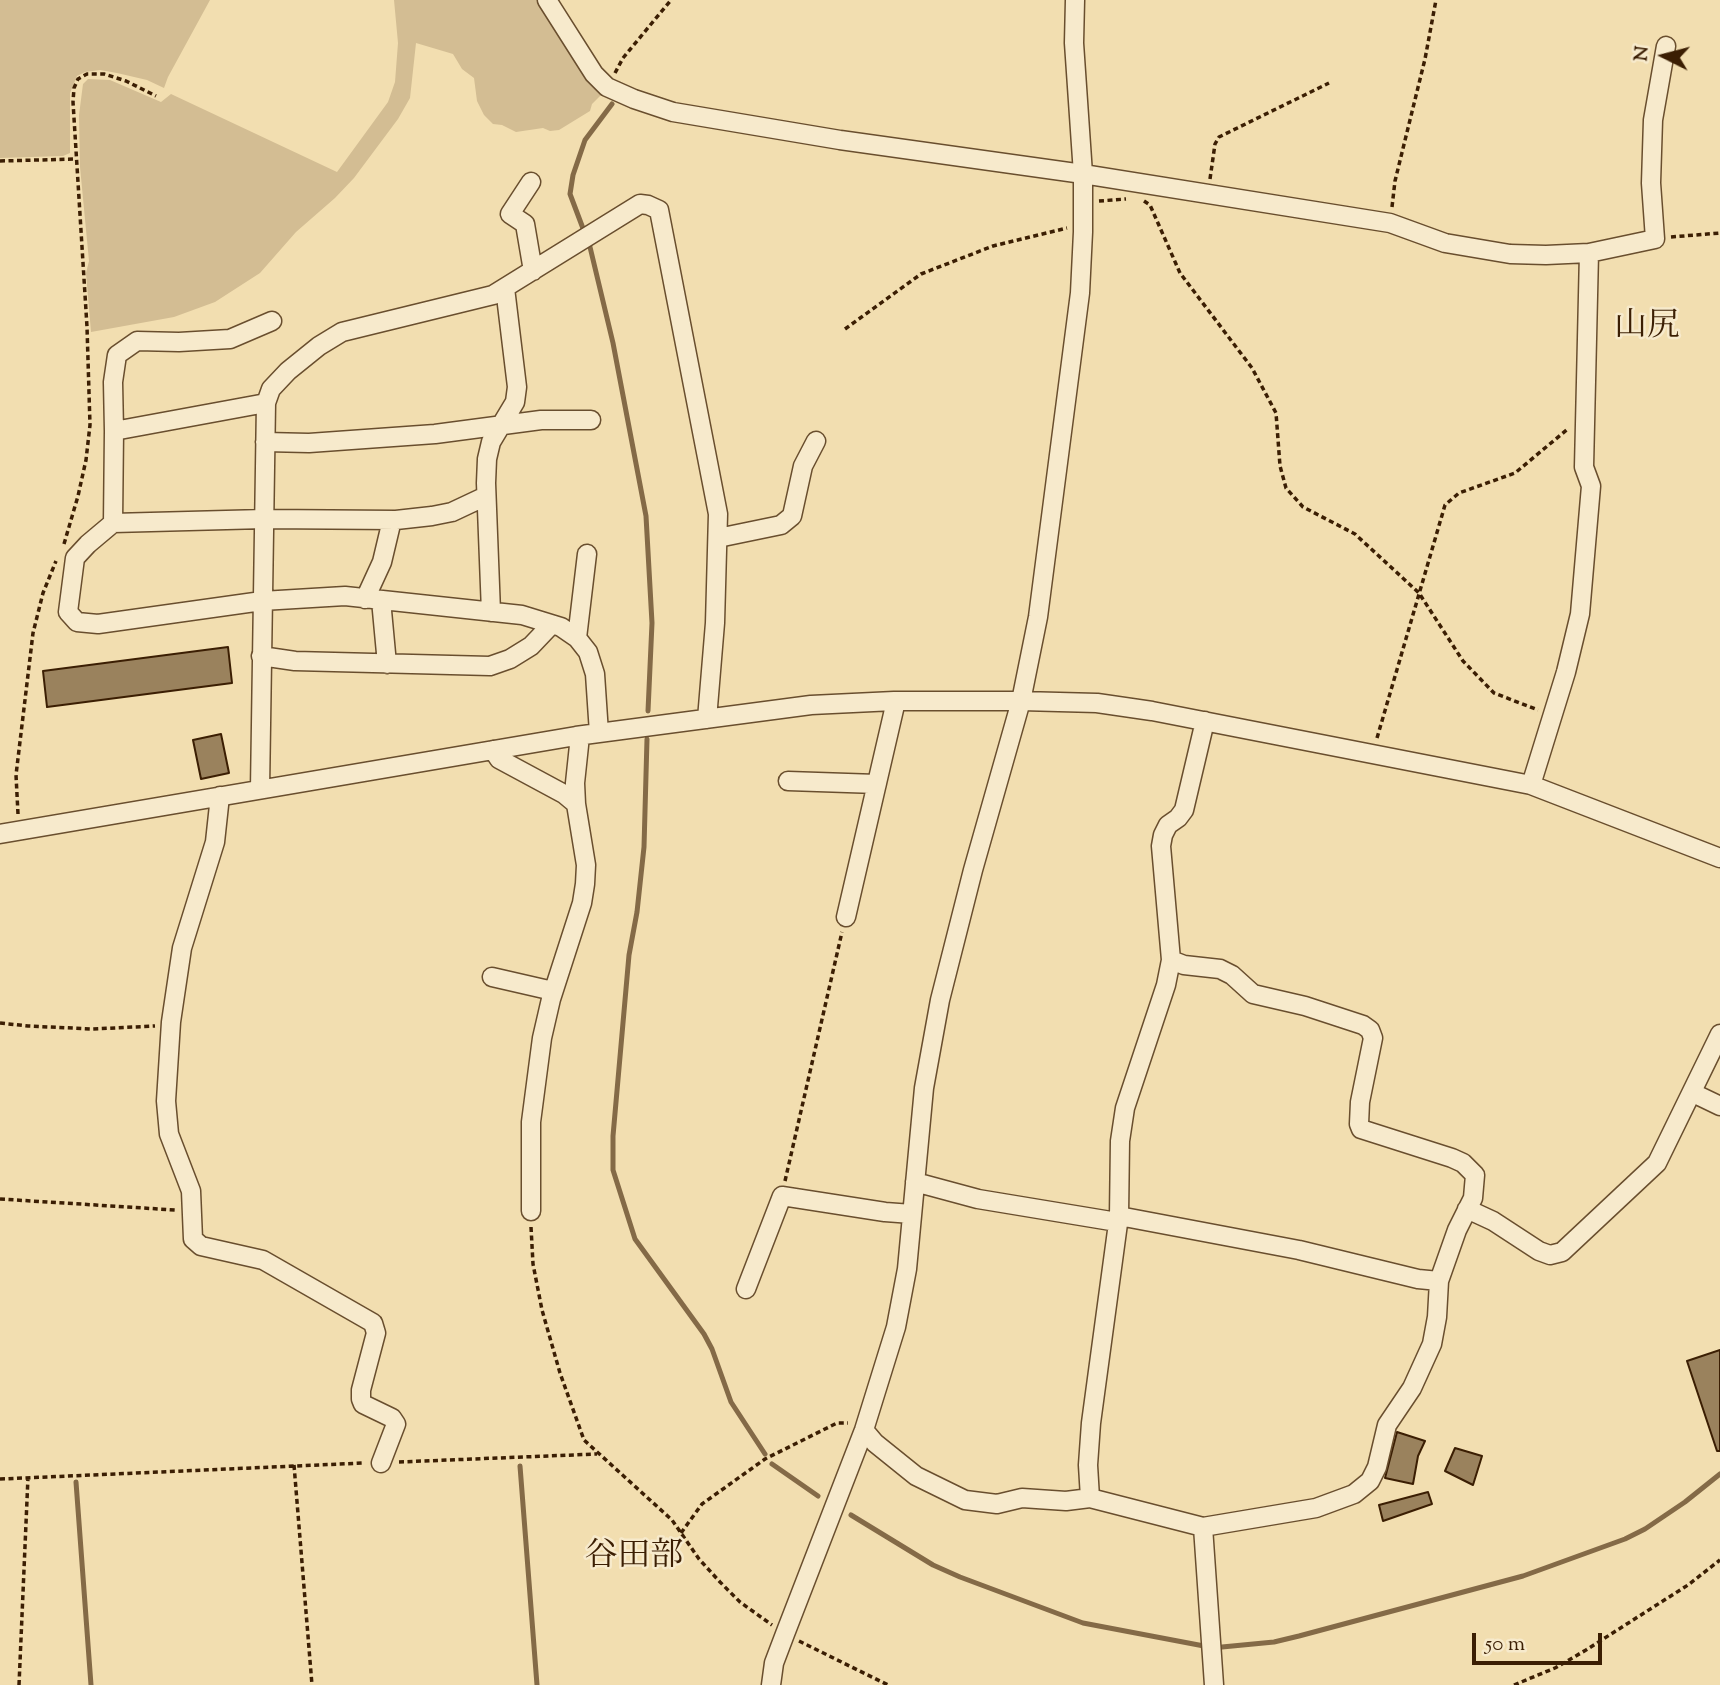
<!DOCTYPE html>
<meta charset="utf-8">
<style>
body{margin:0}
#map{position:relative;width:1720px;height:1685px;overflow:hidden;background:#f2deb0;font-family:"Sorts Mill Goudy",serif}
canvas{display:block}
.north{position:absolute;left:1629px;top:21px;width:70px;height:70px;-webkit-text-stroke:5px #f7eacc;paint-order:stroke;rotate:276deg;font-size:19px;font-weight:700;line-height:28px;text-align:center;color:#3b1e03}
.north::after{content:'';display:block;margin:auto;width:24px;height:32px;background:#3b1e03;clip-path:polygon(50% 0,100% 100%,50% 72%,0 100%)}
.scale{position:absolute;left:1472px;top:1633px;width:130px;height:32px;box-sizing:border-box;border:4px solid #3b1e03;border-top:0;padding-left:9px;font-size:21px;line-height:24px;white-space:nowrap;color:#3b1e03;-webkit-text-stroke:5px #f7eacc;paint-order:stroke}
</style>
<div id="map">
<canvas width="1720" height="1685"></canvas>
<div class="north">N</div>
<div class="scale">50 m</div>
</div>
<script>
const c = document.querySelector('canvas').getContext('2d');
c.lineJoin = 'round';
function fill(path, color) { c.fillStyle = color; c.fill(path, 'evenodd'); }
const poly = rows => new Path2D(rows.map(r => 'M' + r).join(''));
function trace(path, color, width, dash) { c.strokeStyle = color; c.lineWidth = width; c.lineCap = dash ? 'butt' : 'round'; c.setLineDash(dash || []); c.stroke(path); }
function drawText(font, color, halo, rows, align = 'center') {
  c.font = font + ' "Sorts Mill Goudy","Noto Serif JP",serif'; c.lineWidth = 5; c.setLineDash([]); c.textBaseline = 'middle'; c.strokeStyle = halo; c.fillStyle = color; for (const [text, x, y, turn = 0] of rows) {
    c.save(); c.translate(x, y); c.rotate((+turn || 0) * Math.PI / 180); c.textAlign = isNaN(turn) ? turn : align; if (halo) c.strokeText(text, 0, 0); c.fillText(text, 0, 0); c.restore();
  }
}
fill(poly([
 [0,0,210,0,168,77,164,88,147,80,117,73,100,70,85,72,77,76,70,93,70,153,63,156,0,158],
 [394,0,556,0,578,37,604,71,603,93,592,104,590,111,559,130,550,131,543,128,516,132,502,125,493,124,484,115,477,101,474,78,462,69,453,54,416,43,410,98,398,119,354,178,335,198,296,232,260,273,215,302,174,317,91,332,86,273,89,261,80,167,79,115,83,84,88,79,110,80,161,102,171,94,337,172,388,102,395,82,398,43]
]), '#d3bd93');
trace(poly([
 [612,104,585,140,573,175,570,194,590,247,613,343,646,516,652,623,648,711],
 [647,739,644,847,637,912,629,955,613,1136,613,1170,635,1239,704,1334,712,1349,731,1402,765,1454],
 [772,1464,818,1496],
 [520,1466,537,1685],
 [76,1482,91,1685],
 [851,1515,933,1565,960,1577,1083,1623,1204,1646],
 [1222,1647,1274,1642,1299,1636,1523,1576,1625,1539,1645,1529,1685,1502,1720,1474]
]), '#846a47', 5);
const building = poly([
 [228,647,232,683,47,707,43,671,228,647],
 [221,734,229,773,201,779,193,740,221,734],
 [1720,1350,1720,1451,1717,1451,1687,1361,1720,1350],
 [1397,1432,1425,1441,1418,1456,1413,1484,1385,1478,1397,1432],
 [1455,1448,1482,1456,1473,1485,1445,1471,1455,1448],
 [1428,1492,1432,1504,1383,1521,1379,1505,1428,1492]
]);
fill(building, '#9a825d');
trace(building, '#3b1e03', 2);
const minor = poly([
 [547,0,594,74,607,87,634,99,673,112,840,140,1083,174,1390,223,1445,243,1510,254,1546,255,1589,253,1655,239,1651,183,1653,120,1666,46],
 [531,182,510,214,525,224,533,271],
 [266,403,114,431,113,382,117,355,137,341,179,342,230,339,272,321],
 [114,431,113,523,264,519,396,520,432,516,452,512,486,496],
 [265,442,309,443,435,434,541,420,591,420],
 [113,523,88,544,75,558,68,612,77,622,98,624,262,601,345,596,522,615,561,627,577,638,588,652,595,674,599,733],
 [718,538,781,525,792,516,803,466,816,441],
 [365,599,382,562,392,520],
 [381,600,387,664],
 [491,612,486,483,487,459,491,442,515,402,517,387,505,288],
 [577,638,587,554],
 [261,656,295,661,490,666,510,659,531,646,551,625],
 [493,750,499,759,564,794,576,804],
 [788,781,877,784],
 [1531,785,1566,672,1580,614,1591,486,1584,467,1589,253],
 [260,789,266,403,271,389,288,371,319,346,342,332,493,295,640,204,648,205,659,210,718,514,715,623,707,719],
 [220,796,215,842,182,948,171,1022,166,1101,169,1134,191,1191,193,1239,201,1246,263,1260,373,1323,376,1333,361,1390,361,1399,363,1404,392,1418,396,1424,381,1463],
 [0,834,576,736,811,705,894,701,1021,701,1097,703,1152,711,1531,785,1720,858],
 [846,917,896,701],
 [492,977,553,991],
 [1693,1093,1720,1106],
 [915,1182,978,1199,1117,1222],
 [1467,1209,1493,1221,1539,1251,1550,1255,1562,1252,1657,1163,1720,1034],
 [531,1211,531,1122,542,1038,551,999,582,903,585,884,586,865,576,804,575,783,580,736],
 [1119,1216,1299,1250,1418,1279,1439,1281],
 [746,1289,782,1196,885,1212,912,1214],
 [864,1430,875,1443,916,1476,965,1500,997,1504,1022,1498,1066,1501,1090,1498,1203,1527,1316,1508,1354,1494,1370,1481,1377,1467,1387,1425,1412,1388,1432,1344,1437,1317,1439,1281,1457,1230,1473,1198,1475,1175,1463,1163,1452,1158,1361,1129,1359,1124,1360,1102,1373,1038,1370,1030,1363,1025,1305,1006,1253,994,1232,975,1220,969,1184,965,1171,960],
 [1090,1498,1088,1465,1091,1423,1119,1216,1120,1141,1125,1108,1166,985,1171,960,1161,846,1163,835,1168,825,1178,818,1184,810,1205,721],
 [1203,1527,1214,1685],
 [771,1685,774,1663,785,1634,864,1430,896,1327,907,1269,924,1088,940,1000,973,870,1021,701,1038,617,1080,293,1083,232,1083,174,1074,43,1075,0]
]);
trace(minor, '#694e2e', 21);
trace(poly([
 [615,73,623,58,671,0],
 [0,161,76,159],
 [1210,179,1215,144,1219,137,1329,83],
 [1099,201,1126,199],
 [1144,201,1150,205,1180,273,1252,368,1276,413,1280,466,1286,488,1303,507,1355,534,1419,593,1463,661,1494,693,1538,710],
 [1392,207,1395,181,1425,59,1436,0],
 [1671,237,1720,233],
 [845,329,921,274,993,246,1067,228],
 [64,544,78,496,86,460,90,425,87,327,73,102,74,88,78,79,87,74,104,74,126,81,156,96],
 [1377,738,1445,505,1459,493,1515,473,1569,428],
 [18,814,16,775,33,633,43,593,56,561],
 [0,1023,28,1026,92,1029,155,1026],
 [785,1181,842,932],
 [0,1199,175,1210],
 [531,1227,533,1264,542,1310,560,1373,584,1440,672,1520,699,1559,720,1582,740,1602,772,1625],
 [399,1462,597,1454],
 [294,1465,312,1685],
 [0,1479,364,1463],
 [681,1533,702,1504,765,1459,837,1423,848,1423],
 [799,1641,888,1685],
 [19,1685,28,1477],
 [1514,1685,1555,1668,1586,1650,1688,1585,1720,1560]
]), '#3b1e03', 3.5, [5, 3.5]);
trace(minor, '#f7eacc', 18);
drawText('33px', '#3b1e03', '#f7eacc', [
 ["山尻",1647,329],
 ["谷田部",634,1559]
]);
</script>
